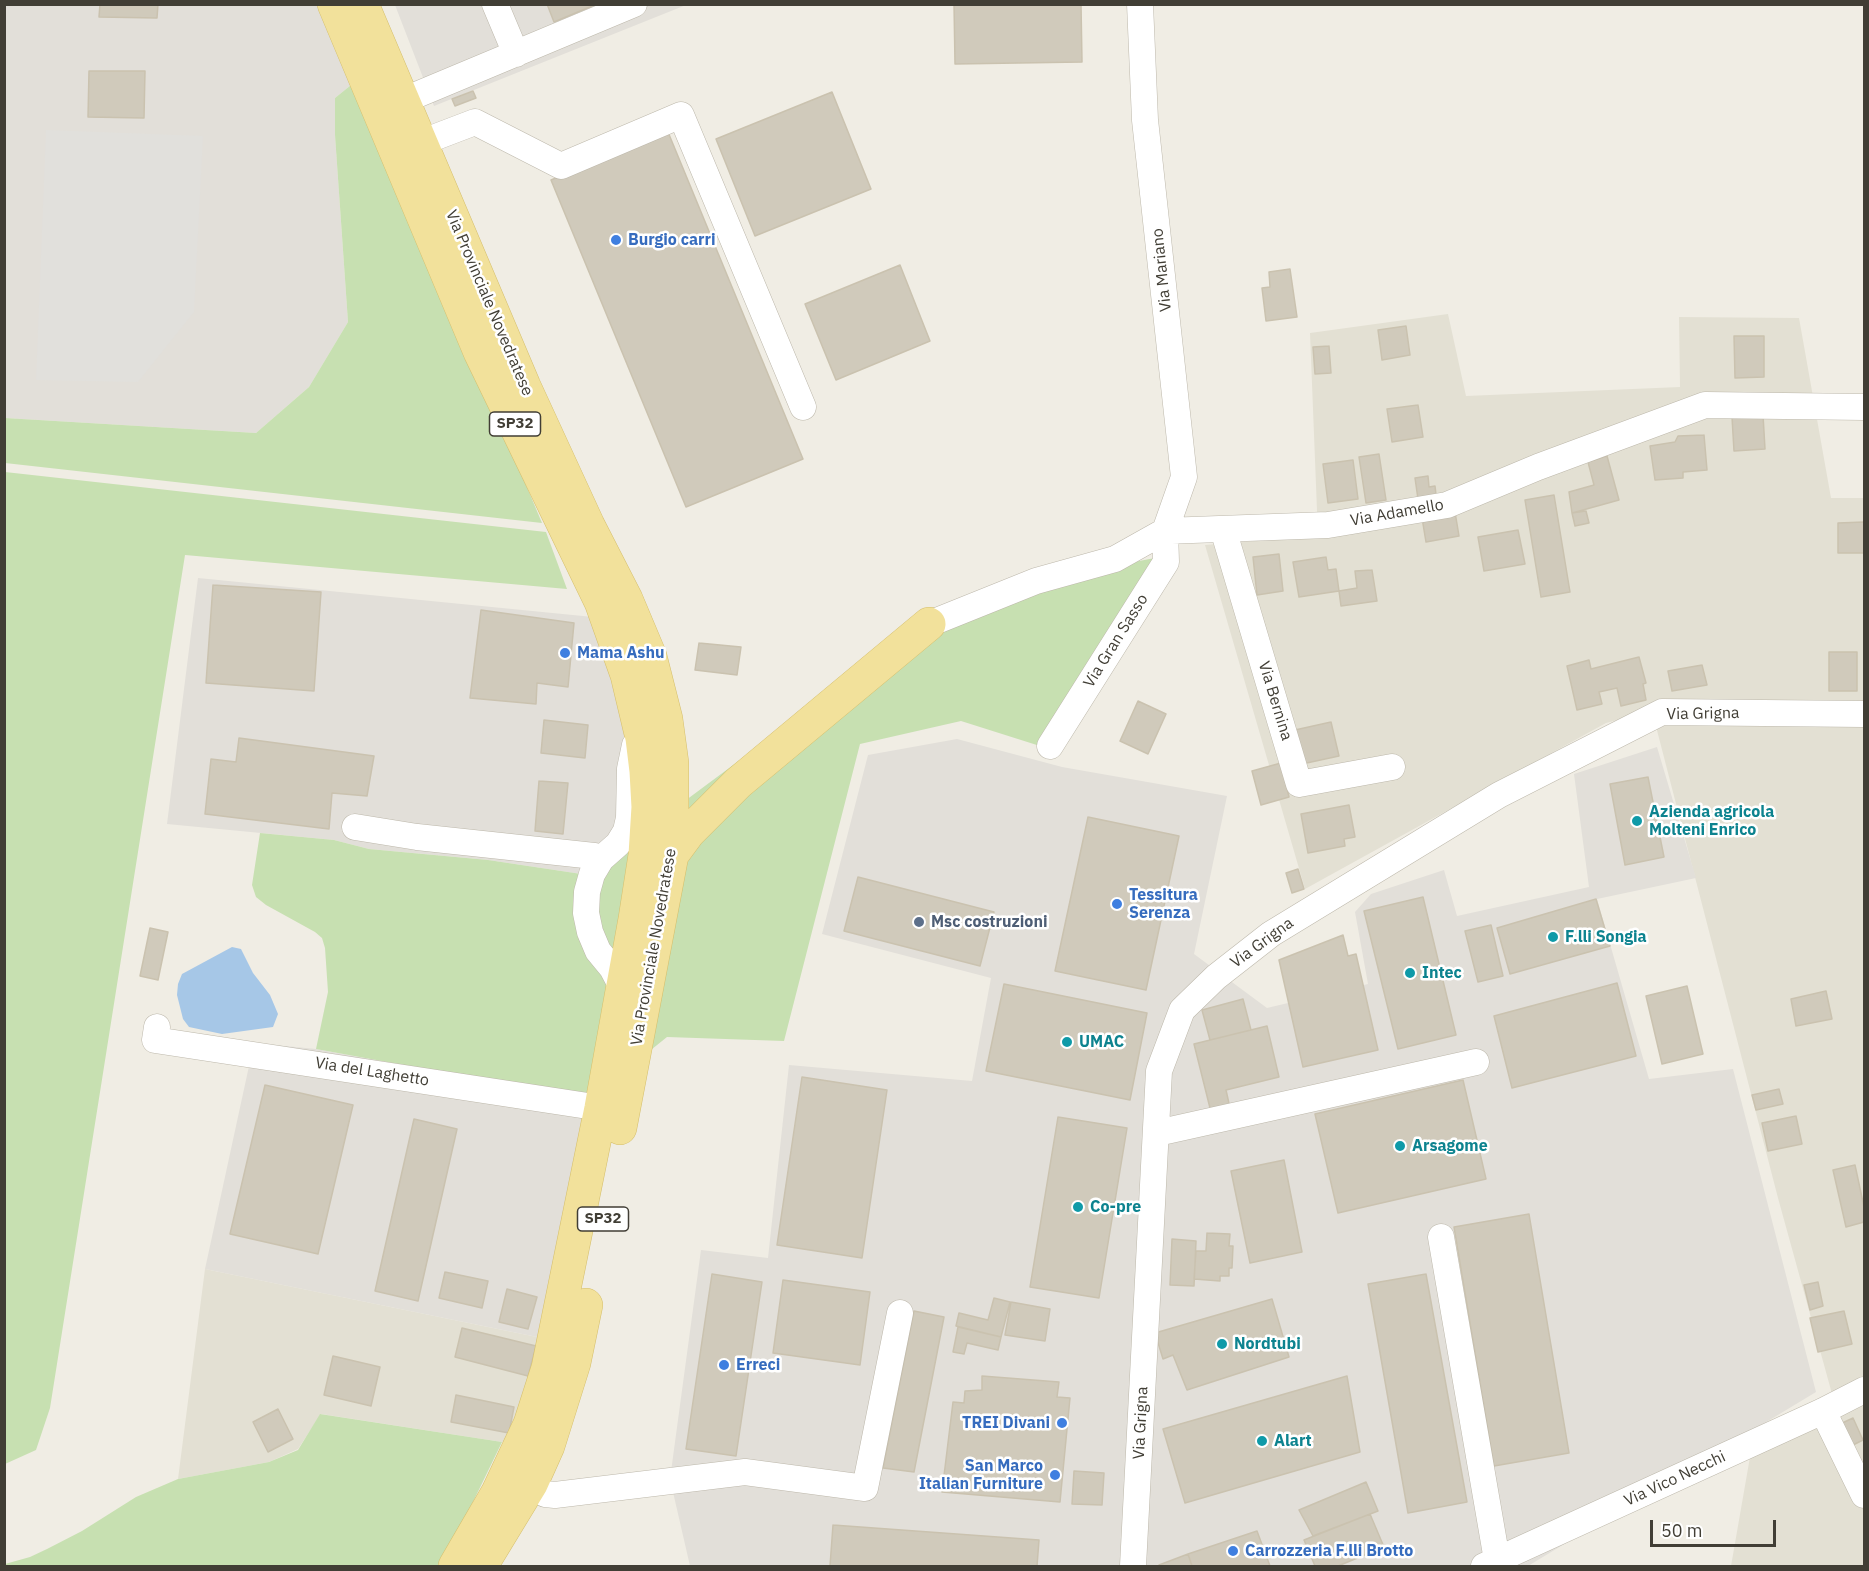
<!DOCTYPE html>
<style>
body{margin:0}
#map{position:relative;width:1869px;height:1571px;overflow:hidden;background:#f0ede4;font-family:"IBM Plex Sans",sans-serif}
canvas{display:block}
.frame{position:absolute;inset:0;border:6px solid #413e35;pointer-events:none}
.scale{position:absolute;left:1650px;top:1520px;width:126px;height:27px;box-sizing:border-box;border:3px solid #413e35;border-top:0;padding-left:8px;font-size:18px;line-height:21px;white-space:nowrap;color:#413e35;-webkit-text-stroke:4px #fff;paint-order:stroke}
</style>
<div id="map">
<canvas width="1869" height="1571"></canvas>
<div class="frame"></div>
<div class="scale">50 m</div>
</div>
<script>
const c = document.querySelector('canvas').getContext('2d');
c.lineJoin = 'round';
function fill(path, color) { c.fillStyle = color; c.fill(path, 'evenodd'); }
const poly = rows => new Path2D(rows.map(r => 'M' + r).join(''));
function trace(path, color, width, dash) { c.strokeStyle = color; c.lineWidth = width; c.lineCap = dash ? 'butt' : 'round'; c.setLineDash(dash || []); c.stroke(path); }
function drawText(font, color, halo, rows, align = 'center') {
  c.font = font + ' "IBM Plex Sans",sans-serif'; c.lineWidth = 5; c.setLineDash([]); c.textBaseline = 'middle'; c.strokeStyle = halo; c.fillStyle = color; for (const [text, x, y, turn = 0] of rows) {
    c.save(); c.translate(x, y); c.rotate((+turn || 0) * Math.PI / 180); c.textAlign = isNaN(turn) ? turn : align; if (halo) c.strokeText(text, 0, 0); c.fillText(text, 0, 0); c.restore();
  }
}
fill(poly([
 [1448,314,1466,396,1680,387,1679,317,1799,318,1831,498,1864,498,1864,1566,1731,1566,1750,1457,1837,1412,1778,1198,1652,711,1606,723,1305,889,1205,545,1318,536,1310,333],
 [205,1269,542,1338,515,1437,502,1442,321,1414,298,1449,269,1462,178,1479]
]), '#e3e0d3');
fill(poly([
 [5,5,327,5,356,81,335,98,335,135,348,322,309,387,256,433,5,418],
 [395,5,686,5,434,106],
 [198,578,593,617,628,726,639,835,588,875,488,860,369,849,334,840,167,824],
 [957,739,1062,767,1227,796,1194,954,1267,1008,1368,984,1355,912,1371,894,1444,870,1457,916,1589,887,1574,774,1657,747,1696,878,1597,899,1649,1079,1733,1069,1816,1392,1528,1566,690,1566,670,1479,701,1250,768,1258,789,1065,972,1081,991,978,822,934,868,755],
 [254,1043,316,1049,590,1099,542,1338,205,1269]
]), '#e2dfd9');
fill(poly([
 [356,81,542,523,5,463,5,418,256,433,309,387,348,322,335,135,335,98],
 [5,472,546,532,567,589,185,555,50,1408,36,1450,5,1464],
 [1160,557,1040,746,961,721,860,744,784,1041,667,1037,590,1099,316,1049,328,992,325,948,322,938,315,932,266,905,256,897,252,885,260,833,334,840,369,849,488,860,588,875,639,835,935,615,1134,562],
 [320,1414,502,1442,442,1566,5,1566,5,1564,30,1557,47,1549,82,1531,136,1497,178,1479,269,1462,298,1450]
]), '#c7e0b1');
fill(poly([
 [46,130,203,136,194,312,138,382,36,380]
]), '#e1e0dc');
fill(poly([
 [232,947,241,949,253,973,270,995,278,1014,273,1027,222,1034,189,1027,183,1019,177,995,178,984,182,974]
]), '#a6c7e7');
const building = poly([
 [100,4,158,4,157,18,99,17,100,4],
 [547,4,597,4,554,22,547,4],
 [954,4,1081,4,1082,62,955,64,954,4],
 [89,71,145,71,144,118,88,117,89,71],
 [473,91,476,98,455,106,452,99,473,91],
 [832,92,871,189,755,236,716,139,832,92],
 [668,132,803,459,686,507,551,180,668,132],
 [900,265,930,341,836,380,805,304,900,265],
 [1290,269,1297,317,1266,321,1262,288,1270,287,1269,272,1290,269],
 [1406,326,1410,355,1382,360,1378,330,1406,326],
 [1734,336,1764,336,1764,377,1735,378,1734,336],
 [1329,346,1331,373,1315,374,1313,347,1329,346],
 [1418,405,1423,437,1392,442,1387,409,1418,405],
 [1763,415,1765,449,1734,451,1732,417,1763,415],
 [1704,435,1707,470,1683,472,1683,478,1655,480,1650,446,1675,442,1678,436,1704,435],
 [1379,454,1386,500,1366,503,1359,457,1379,454],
 [1607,456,1619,500,1572,513,1569,492,1594,485,1588,462,1607,456],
 [1353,460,1358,499,1328,503,1323,464,1353,460],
 [1428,476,1429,487,1435,486,1437,503,1419,506,1415,478,1428,476],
 [1554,495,1570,592,1541,597,1525,500,1554,495],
 [1586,511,1589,523,1575,526,1572,513,1586,511],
 [1455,512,1459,536,1426,542,1422,518,1455,512],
 [1864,522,1864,553,1838,553,1838,523,1864,522],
 [1518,530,1525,564,1484,571,1478,537,1518,530],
 [1279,554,1283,591,1257,595,1253,557,1279,554],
 [1326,557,1328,570,1336,569,1339,591,1299,597,1293,562,1326,557],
 [1372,570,1377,601,1341,606,1339,591,1357,588,1355,571,1372,570],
 [213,585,321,592,314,691,206,683,213,585],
 [481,610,574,623,568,687,537,683,536,704,470,698,481,610],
 [699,643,741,647,737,675,695,670,699,643],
 [1829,652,1857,652,1857,691,1829,691,1829,652],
 [1639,657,1646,683,1643,684,1646,700,1621,706,1617,688,1599,692,1602,704,1577,710,1567,666,1589,660,1591,669,1639,657],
 [1702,665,1707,685,1672,691,1668,671,1702,665],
 [1138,701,1166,714,1148,754,1120,741,1138,701],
 [544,720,588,725,585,758,541,753,544,720],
 [1331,722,1339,756,1302,764,1295,730,1331,722],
 [239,738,374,756,367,796,332,793,329,829,205,814,211,759,236,762,239,738],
 [1281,763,1289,797,1261,805,1252,771,1281,763],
 [1648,777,1664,857,1625,865,1610,784,1648,777],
 [539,781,568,783,563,834,535,831,539,781],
 [1349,805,1355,837,1344,839,1345,846,1308,853,1301,814,1349,805],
 [1088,817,1179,836,1146,990,1055,971,1088,817],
 [1298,869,1304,889,1292,893,1286,873,1298,869],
 [858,877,994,912,980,966,844,931,858,877],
 [1423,897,1456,1035,1398,1049,1364,911,1423,897],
 [1596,899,1610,946,1510,974,1497,928,1596,899],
 [1491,925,1503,976,1478,982,1465,931,1491,925],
 [150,928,168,932,158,980,140,976,150,928],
 [1343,935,1348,956,1356,954,1378,1050,1303,1067,1279,960,1343,935],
 [1617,983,1636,1056,1512,1088,1494,1016,1617,983],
 [1004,984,1147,1013,1130,1100,986,1071,1004,984],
 [1687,986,1703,1054,1662,1064,1646,996,1687,986],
 [1826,991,1832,1019,1796,1026,1791,999,1826,991],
 [1243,999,1251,1030,1210,1040,1202,1010,1243,999],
 [1267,1026,1279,1077,1226,1090,1230,1108,1211,1112,1194,1044,1267,1026],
 [802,1077,887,1090,862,1258,777,1245,802,1077],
 [1463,1080,1486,1179,1338,1213,1315,1114,1463,1080],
 [265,1085,353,1105,318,1254,230,1234,265,1085],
 [1779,1089,1783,1104,1756,1110,1752,1095,1779,1089],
 [1796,1116,1802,1144,1768,1151,1762,1123,1796,1116],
 [1058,1117,1127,1128,1099,1298,1030,1287,1058,1117],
 [414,1119,457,1129,418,1301,375,1291,414,1119],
 [1284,1160,1302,1252,1250,1263,1231,1171,1284,1160],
 [1855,1165,1864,1207,1864,1222,1846,1227,1833,1170,1855,1165],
 [1529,1214,1569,1453,1494,1466,1454,1227,1529,1214],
 [1207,1233,1230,1234,1229,1246,1233,1246,1232,1268,1229,1268,1229,1276,1220,1276,1220,1281,1194,1279,1196,1251,1206,1251,1207,1233],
 [1172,1239,1196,1241,1194,1286,1170,1285,1172,1239],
 [445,1272,488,1281,482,1308,439,1298,445,1272],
 [712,1274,762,1282,736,1456,686,1449,712,1274],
 [1426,1274,1467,1502,1408,1513,1368,1284,1426,1274],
 [783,1280,870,1292,860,1365,773,1353,783,1280],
 [1818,1282,1823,1306,1810,1310,1804,1285,1818,1282],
 [507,1289,537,1297,528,1329,499,1322,507,1289],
 [994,1298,1010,1302,1001,1337,956,1326,959,1313,988,1320,994,1298],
 [1272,1299,1289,1357,1187,1390,1173,1355,1163,1359,1155,1333,1272,1299],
 [1011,1302,1050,1309,1045,1341,1005,1335,1011,1302],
 [914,1311,944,1317,914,1472,883,1468,914,1311],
 [1844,1311,1852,1344,1818,1352,1810,1318,1844,1311],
 [958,1327,1001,1337,998,1350,967,1343,964,1354,953,1352,958,1327],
 [462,1328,536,1346,528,1376,455,1357,462,1328],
 [333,1356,380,1367,371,1406,324,1395,333,1356],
 [982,1376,1059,1382,1057,1397,1070,1398,1060,1502,942,1492,953,1402,964,1403,965,1391,982,1390,982,1376],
 [1347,1376,1360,1452,1185,1503,1163,1429,1347,1376],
 [456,1395,514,1407,509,1433,451,1422,456,1395],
 [278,1409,293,1439,268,1452,253,1422,278,1409],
 [1853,1418,1863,1440,1849,1447,1838,1425,1853,1418],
 [1074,1471,1104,1473,1102,1505,1072,1504,1074,1471],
 [1366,1482,1378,1511,1313,1536,1299,1510,1366,1482],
 [1370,1514,1384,1547,1338,1566,1315,1566,1304,1540,1370,1514],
 [833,1525,1039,1540,1037,1566,830,1566,833,1525],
 [1257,1531,1270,1566,1192,1566,1188,1554,1257,1531],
 [1188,1554,1192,1566,1159,1566,1159,1565,1188,1554]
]);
fill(building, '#d0cabb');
trace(building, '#cac2af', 1.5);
const minor = poly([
 [495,4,516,54],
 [402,101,634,4],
 [420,143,475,122,561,166,681,115,803,407],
 [1223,529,1299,784,1392,767],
 [929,624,1036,581,1115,559,1165,531,1328,525,1447,505,1538,467,1705,405,1864,407],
 [1050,746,1166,562,1165,531,1184,477,1145,120,1140,4],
 [355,827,417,837,594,856,601,859],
 [622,987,612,968,598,951,590,932,586,913,587,892,592,874,601,859,618,844,626,831,629,818,630,769,635,745,638,742],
 [157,1027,155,1040,601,1108],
 [1157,1133,1476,1062],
 [1441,1237,1497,1560],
 [1823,1411,1864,1495],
 [531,1484,545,1494,555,1495,745,1472,865,1488,900,1313],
 [1133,1566,1159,1071,1182,1010,1216,977,1271,934,1499,795,1662,712,1864,714],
 [1484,1566,1823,1411,1864,1390]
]);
const major = poly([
 [334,4,480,352,601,602,627,675,642,738,646,771,648,807,645,855,635,919,601,1108,548,1368,530,1424,513,1460,498,1492,455,1566],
 [362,4,524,386,588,525,626,599,650,656,666,719,672,763,672,855,620,1128],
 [672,855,689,832,738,783,929,624],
 [481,1566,531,1484,548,1446,574,1363,586,1305]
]);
trace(minor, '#bdb8ab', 27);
trace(major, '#d5bf6d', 34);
trace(minor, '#fff', 26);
trace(major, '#f2e19b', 33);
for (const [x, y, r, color] of [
 [616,240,6,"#3f7fe0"],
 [565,653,6,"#3f7fe0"],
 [1637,821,6,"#0f9aa8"],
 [1117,904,6,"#3f7fe0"],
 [919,922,6,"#5c6f8a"],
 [1553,937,6,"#0f9aa8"],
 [1410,973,6,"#0f9aa8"],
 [1067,1042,6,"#0f9aa8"],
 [1400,1146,6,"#0f9aa8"],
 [1078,1207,6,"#0f9aa8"],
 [1222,1344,6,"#0f9aa8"],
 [724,1365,6,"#3f7fe0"],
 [1062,1423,6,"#3f7fe0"],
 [1262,1441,6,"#0f9aa8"],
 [1055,1475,6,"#3f7fe0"],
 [1233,1551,6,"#3f7fe0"]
]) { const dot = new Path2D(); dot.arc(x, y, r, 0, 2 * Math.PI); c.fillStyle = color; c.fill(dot); trace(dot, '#fff', 2); }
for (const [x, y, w] of [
 [515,424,51],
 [603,1219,51]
]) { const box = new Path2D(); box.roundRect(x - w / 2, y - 12, w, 24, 4.5); c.fillStyle = '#fff'; c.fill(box); trace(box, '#413e35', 1.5); }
drawText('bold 15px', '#413e35', null, [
 ["SP32",515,424],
 ["SP32",603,1219]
]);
drawText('bold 16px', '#366cbe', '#fff', [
 ["Burgio carri",628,240],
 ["Mama Ashu",577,653],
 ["Tessitura",1129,895],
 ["Serenza",1129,913],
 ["Erreci",736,1365],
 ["TREI Divani",1050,1423,"right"],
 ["San Marco",1043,1466,"right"],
 ["Italian Furniture",1043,1484,"right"],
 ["Carrozzeria F.lli Brotto",1245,1551]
], 'left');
drawText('16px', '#413e35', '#fff', [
 ["Via Mariano",1162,270,-96],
 ["Via Provinciale Novedratese",489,303,67],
 ["Via Adamello",1397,513,-10],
 ["Via Gran Sasso",1116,641,-58],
 ["Via Bernina",1275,701,73],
 ["Via Grigna",1703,714,-1],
 ["Via Grigna",1262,943,-36],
 ["Via Provinciale Novedratese",654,947,-80],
 ["Via del Laghetto",372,1072,9],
 ["Via Grigna",1141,1423,-87],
 ["Via Vico Necchi",1675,1479,-25]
]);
drawText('bold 16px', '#0d838f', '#fff', [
 ["Azienda agricola",1649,812],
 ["Molteni Enrico",1649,830],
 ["F.lli Songia",1565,937],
 ["Intec",1422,973],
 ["UMAC",1079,1042],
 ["Arsagome",1412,1146],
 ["Co-pre",1090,1207],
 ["Nordtubi",1234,1344],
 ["Alart",1274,1441]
], 'left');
drawText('bold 16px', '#4e5e75', '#fff', [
 ["Msc costruzioni",931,922]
], 'left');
</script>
